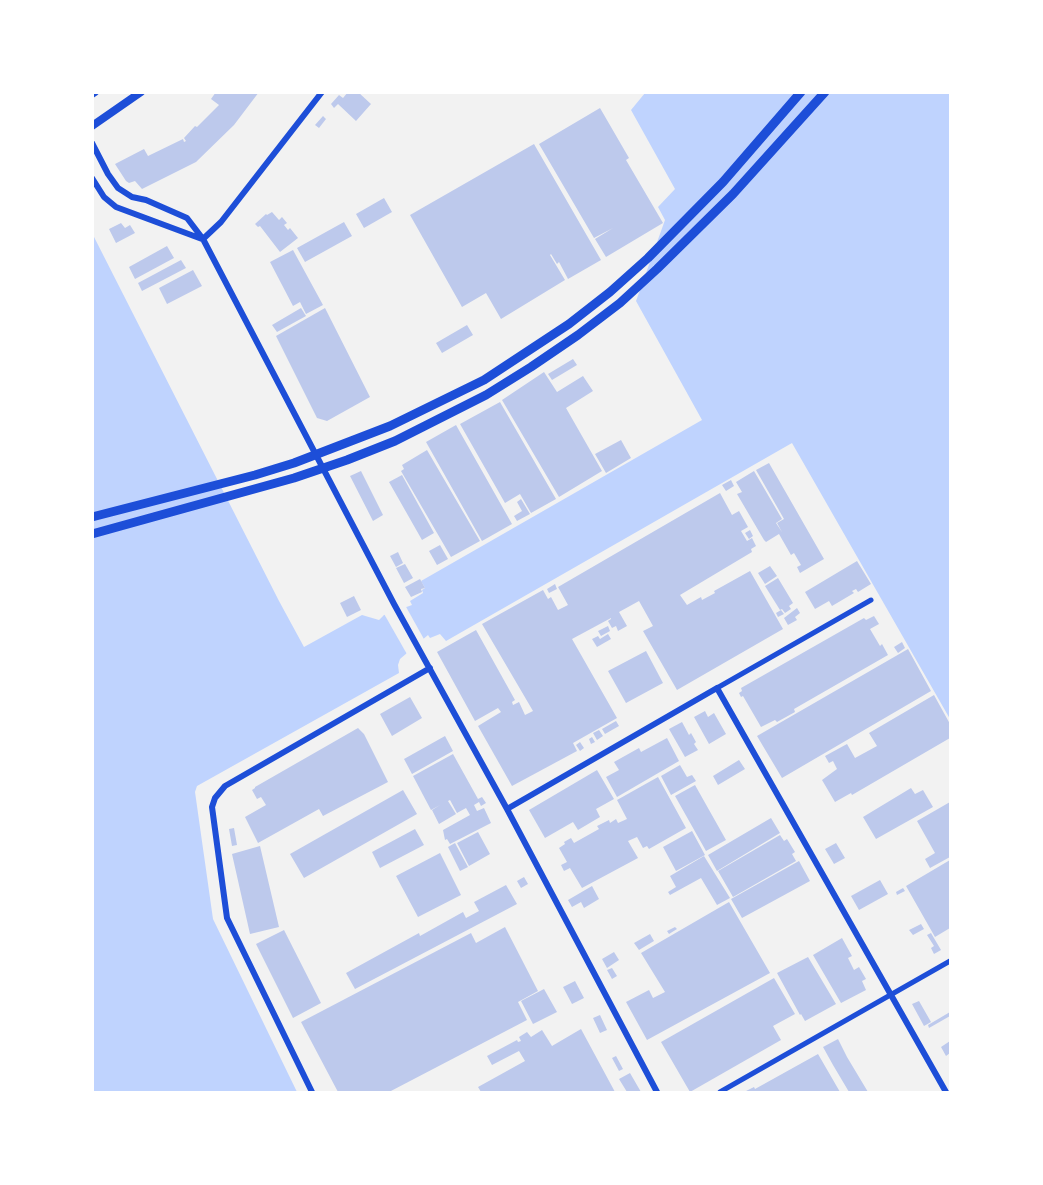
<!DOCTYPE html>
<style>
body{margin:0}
#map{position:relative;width:1043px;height:1185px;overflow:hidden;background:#f2f2f2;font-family:"Playfair Display",serif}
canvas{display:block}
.frame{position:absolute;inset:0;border:94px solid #fff;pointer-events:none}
</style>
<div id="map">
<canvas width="1043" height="1185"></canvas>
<div class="frame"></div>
</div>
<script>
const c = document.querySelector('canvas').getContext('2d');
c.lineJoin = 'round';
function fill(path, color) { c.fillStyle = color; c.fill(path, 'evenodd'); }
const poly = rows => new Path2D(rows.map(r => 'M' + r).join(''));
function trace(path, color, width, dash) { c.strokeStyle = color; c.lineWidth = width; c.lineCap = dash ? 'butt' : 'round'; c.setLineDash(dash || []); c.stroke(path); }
fill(poly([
 [645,93,950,93,950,719,792,443,446,641,440,634,430,638,428,635,400,659,398,665,399,673,197,786,195,792,213,919,297,1092,93,1092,92,233,279,601,304,647,362,615,379,620,384,615,412,605,410,601,423,593,422,590,425,588,421,581,702,420,636,301,665,220,658,207,675,189,631,110]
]), '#bfd3fe');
fill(poly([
 [405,605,425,641,408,656,383,612]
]), '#f2f2f2');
fill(poly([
 [216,92,259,92,234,125,196,162,142,189,135,181,129,183,126,181,115,164,144,149,148,156,183,139,184,142,186,141,184,138,195,126,197,127,219,105,211,99],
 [348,92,358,92,371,104,356,121,338,104,334,108,331,104,339,95,343,98],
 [600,108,629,158,626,160,663,223,606,257,595,239,613,228,594,238,539,144],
 [323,116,326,119,319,128,315,125],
 [534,144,601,260,568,279,559,262,557,264,551,254,550,255,565,280,501,319,486,293,462,307,410,215],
 [384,198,392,212,364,228,356,214],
 [272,212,279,220,282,217,287,223,284,225,288,230,290,228,298,238,280,252,260,226,258,227,255,224,266,214,267,215],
 [344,222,352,236,305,262,297,248],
 [121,223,125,228,130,225,135,233,116,243,109,229],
 [167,246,174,258,135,279,129,267],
 [293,250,323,305,306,314,300,302,293,306,270,262],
 [181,260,186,268,142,291,138,283],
 [193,270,202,286,167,304,159,288],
 [301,308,306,316,277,332,272,325],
 [325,308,370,397,327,421,317,418,276,336],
 [467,325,473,335,442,353,436,343],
 [573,359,577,365,552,380,548,374],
 [544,372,557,392,583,376,593,391,566,408,602,471,559,497,502,400],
 [500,402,556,499,531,513,520,494,505,503,460,424],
 [456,425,512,524,482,541,426,442],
 [621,440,631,458,606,473,595,454],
 [427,450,480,541,451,557,401,471,404,469,402,465],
 [769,463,824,559,800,573,797,567,801,565,794,553,791,555,779,534,766,542,764,540,737,494,742,492,736,482,754,471,782,519,776,523,782,532,777,523,784,519,756,470],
 [361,471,383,515,373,521,350,476],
 [402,475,434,533,422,540,389,482],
 [731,480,734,486,726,491,722,485],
 [720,493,732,515,739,511,748,527,741,531,747,541,752,538,756,546,751,549,752,552,680,595,687,605,701,597,702,600,715,593,714,591,750,571,783,629,677,690,643,631,653,626,639,601,619,612,627,626,618,631,616,626,612,628,608,621,611,619,611,618,572,639,617,718,573,743,577,751,512,786,478,726,501,712,498,708,475,721,437,652,476,630,515,700,512,702,513,705,519,702,525,715,533,711,482,624,543,590,548,599,551,597,558,610,568,605,558,587],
 [521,499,530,514,517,521,514,516,522,511,517,502],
 [750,530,753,536,749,539,745,533],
 [440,545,448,559,437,565,429,551],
 [398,552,403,563,396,567,390,556],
 [857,561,871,584,858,592,856,589,852,591,854,593,832,606,829,601,815,609,805,592],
 [405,564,413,578,404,583,396,568],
 [770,566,777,576,765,584,758,573],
 [778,578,793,603,789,606,791,609,785,613,782,609,780,610,765,586],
 [420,579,425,588,421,589,422,592,411,597,405,587],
 [555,584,557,589,549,593,547,589],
 [354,596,361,610,347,617,340,603],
 [797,608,800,613,795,617,797,620,788,625,784,618],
 [781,610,784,614,778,617,776,613],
 [874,616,879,624,870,629,880,646,882,644,888,655,794,709,795,712,777,722,775,720,761,727,743,696,741,697,739,693,742,691,741,688,864,618,866,620],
 [608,626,610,631,601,636,598,631],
 [608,634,611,639,597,647,592,639,598,636,600,639],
 [902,642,905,648,898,653,894,647],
 [908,649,931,691,782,778,757,736],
 [646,651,663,683,626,703,608,671],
 [934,695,950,724,950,738,852,795,851,793,835,802,822,780,837,769,833,761,829,763,825,756,847,744,855,758,877,746,869,733],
 [410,697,422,718,392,736,380,714],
 [705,711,708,717,714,713,726,734,709,744,694,717],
 [616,721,619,726,605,734,602,729],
 [682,722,689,735,691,733,696,742,694,744,698,750,685,757,669,729],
 [358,728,364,734,388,782,323,816,319,809,258,843,245,817,266,805,261,797,257,799,252,790,255,788,255,787],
 [599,730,603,736,597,740,593,733],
 [445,736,453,751,412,774,404,759],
 [592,737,595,742,591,744,589,739],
 [667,738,679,761,617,797,606,777,619,770,614,762,639,748,641,752],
 [580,742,584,748,580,751,576,745],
 [453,754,478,799,482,797,486,803,481,806,479,802,474,805,477,811,484,808,491,823,450,844,447,839,445,840,443,830,470,815,466,808,457,813,450,800,448,801,456,814,439,824,432,810,440,805,431,810,413,776],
 [739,760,745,769,718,785,713,776],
 [680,765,687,777,692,775,696,781,671,795,661,776],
 [597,770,614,799,596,809,600,817,578,830,573,822,545,838,529,810],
 [658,777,686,828,649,849,647,846,643,848,637,837,628,841,638,858,582,888,570,868,564,871,561,865,567,862,559,848,565,844,564,842,571,838,574,843,599,829,597,826,609,820,610,823,616,819,618,823,627,819,617,800],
 [695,785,726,840,706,851,675,796],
 [911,788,915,794,923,790,933,807,876,839,863,817],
 [403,790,417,814,304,878,290,854],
 [950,802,950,857,930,868,925,859,935,853,917,821],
 [771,818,780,833,717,871,708,855],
 [234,828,237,845,232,846,229,829],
 [415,829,424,845,380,868,372,852],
 [692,831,705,855,676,871,663,847],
 [478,832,490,854,469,866,457,843],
 [780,835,784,841,787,839,795,852,792,854,796,861,733,897,718,871],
 [455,843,468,867,460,871,448,847],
 [836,843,845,858,834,864,825,849],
 [260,846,279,927,250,934,232,854],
 [440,853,461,895,418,917,396,876],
 [704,856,730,898,717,905,701,878,670,895,668,892,676,887,670,876],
 [950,860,950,928,935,937,906,886],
 [799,861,810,881,742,918,731,899],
 [524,877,528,884,521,888,517,881],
 [880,880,888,894,859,910,851,896],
 [506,885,517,904,355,989,346,973,419,933,420,936,463,912,466,918,479,911,474,902],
 [592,886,599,899,584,908,581,902,572,907,568,900],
 [903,888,905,891,897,895,896,892],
 [729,902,770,973,647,1040,626,1002,649,990,653,998,665,992,641,953],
 [921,924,924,929,913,935,909,930],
 [505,927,538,991,518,1002,527,1020,389,1092,338,1092,301,1022,471,933,476,943],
 [675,927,677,929,669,934,667,931],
 [284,930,321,1003,293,1018,256,944],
 [931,933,941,950,934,954,931,948,934,946,927,935],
 [650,934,654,941,639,950,634,943],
 [842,938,852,956,848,958,854,970,859,967,866,979,862,981,866,990,841,1003,813,955],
 [614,952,619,960,607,968,602,959],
 [808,957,836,1004,805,1021,801,1014,800,1015,777,973],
 [612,968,617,976,612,979,607,970],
 [774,978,795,1014,773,1026,781,1040,690,1092,661,1042],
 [575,981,584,998,572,1004,563,987],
 [544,989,557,1012,533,1024,521,1001],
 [919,1001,931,1022,924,1026,912,1004],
 [950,1012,950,1016,929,1028,928,1025],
 [600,1015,607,1030,600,1033,593,1018],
 [581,1029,615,1092,481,1092,478,1087,525,1061,519,1051,492,1065,487,1056,517,1040,518,1042,521,1041,519,1037,527,1032,531,1037,542,1030,552,1046],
 [838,1039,847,1057,868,1092,849,1092,833,1065,823,1047],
 [950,1041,950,1053,946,1056,941,1047],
 [818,1054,840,1092,744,1092,754,1087,755,1089],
 [616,1056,623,1069,619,1071,612,1058],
 [630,1073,641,1092,627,1092,619,1079]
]), '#bdc9ec');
trace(poly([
 [717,688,871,600],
 [720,1092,950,961]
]), '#1d4ed8', 5);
trace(poly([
 [92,143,108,174,118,188,132,197,146,200,187,218,203,239,394,604,507,809,657,1092],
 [92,178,104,197,116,207,202,239],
 [203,239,221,222,322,92],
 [507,809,717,688,946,1092],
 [312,1092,227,918,212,807,215,798,225,786,430,668]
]), '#1d4ed8', 6);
trace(poly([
 [92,94,95,92],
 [92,126,141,92]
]), '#1d4ed8', 8);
trace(poly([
 [92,517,255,475,294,463,390,426,484,380,569,324,610,292,648,258,723,182,801,92],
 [92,534,294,478,347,460,395,441,486,395,531,367,578,335,620,303,657,269,733,194,825,92]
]), '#1d4ed8', 9);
</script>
